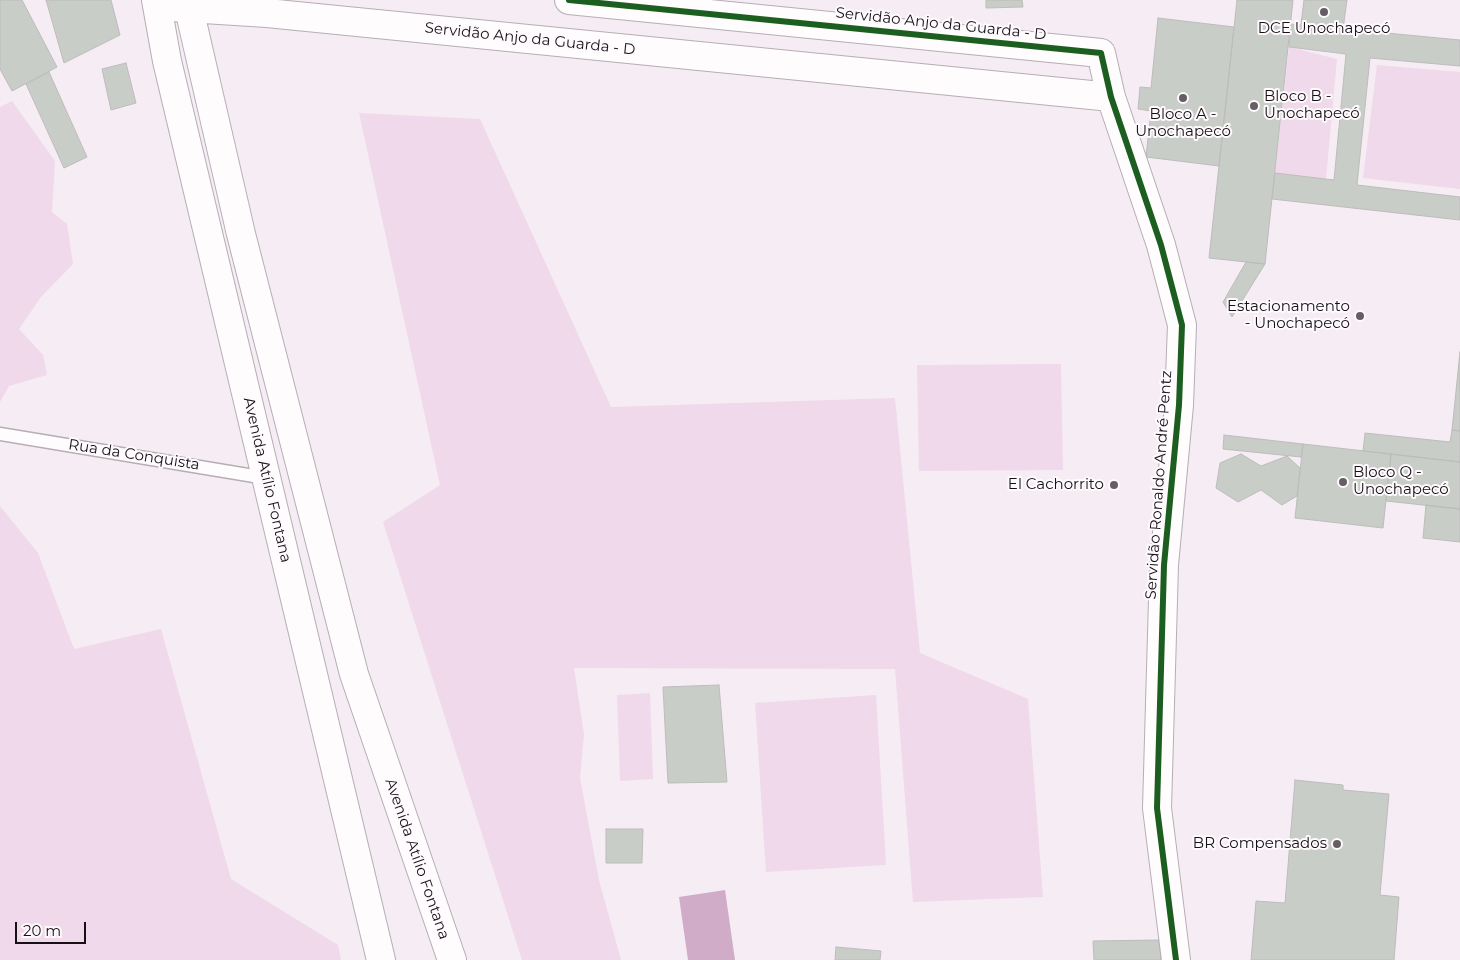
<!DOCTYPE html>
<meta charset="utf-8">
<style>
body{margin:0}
#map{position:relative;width:1460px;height:960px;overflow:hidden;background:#f6ecf4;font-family:Montserrat,sans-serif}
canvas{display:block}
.scale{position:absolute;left:15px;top:922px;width:71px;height:22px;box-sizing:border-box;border:2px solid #171116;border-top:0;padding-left:6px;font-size:15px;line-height:18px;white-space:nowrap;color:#171116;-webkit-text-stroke:4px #fefafd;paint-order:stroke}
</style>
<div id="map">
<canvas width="1460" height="960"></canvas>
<div class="scale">20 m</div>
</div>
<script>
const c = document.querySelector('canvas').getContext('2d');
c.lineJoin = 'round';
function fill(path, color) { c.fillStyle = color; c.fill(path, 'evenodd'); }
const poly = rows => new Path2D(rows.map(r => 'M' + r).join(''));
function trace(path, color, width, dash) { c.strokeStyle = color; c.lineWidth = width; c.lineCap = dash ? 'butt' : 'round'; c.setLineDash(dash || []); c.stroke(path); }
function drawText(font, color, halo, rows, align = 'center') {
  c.font = font + ' Montserrat,sans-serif'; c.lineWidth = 4; c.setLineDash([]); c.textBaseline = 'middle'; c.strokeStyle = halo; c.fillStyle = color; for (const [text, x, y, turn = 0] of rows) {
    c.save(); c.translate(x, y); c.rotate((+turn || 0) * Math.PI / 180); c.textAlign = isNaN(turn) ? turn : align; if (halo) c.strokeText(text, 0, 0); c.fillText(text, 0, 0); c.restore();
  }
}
fill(poly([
 [1289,47,1337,59,1326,179,1275,173],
 [1377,65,1460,72,1460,189,1363,178],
 [12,101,55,161,52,212,67,224,73,264,41,297,19,329,43,355,47,375,9,386,0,402,0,107],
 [359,113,480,119,611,407,895,398,920,653,1028,699,1043,897,913,902,895,669,574,668,584,734,580,778,599,880,621,960,522,960,383,522,440,485],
 [1061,364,1063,470,919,471,917,365],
 [0,506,38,553,74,649,161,629,231,879,338,945,341,960,0,960],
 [650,693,653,779,620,781,617,695],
 [876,695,886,865,766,872,755,703]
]), '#efd9eb');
fill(poly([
 [725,890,735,960,688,960,679,897]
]), '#d0acc9');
const building = poly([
 [0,0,22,0,57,67,12,91,0,69,0,0],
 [46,0,111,0,120,35,64,63,46,0],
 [986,0,1022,0,1023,7,986,8,986,0],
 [1237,0,1293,0,1265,264,1209,258,1237,0],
 [1304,0,1347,0,1343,29,1301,24,1304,0],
 [1158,18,1234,27,1219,166,1146,157,1151,111,1138,109,1140,87,1151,88,1158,18],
 [1291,24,1460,40,1460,66,1370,58,1357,185,1460,197,1460,220,1272,199,1275,173,1334,180,1346,54,1289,47,1291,24],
 [126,63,136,103,111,110,102,69,126,63],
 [49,72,87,157,64,168,26,84,49,72],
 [1246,262,1265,264,1232,317,1223,302,1246,262],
 [1460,352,1460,431,1452,430,1460,352],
 [1452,430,1460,431,1460,462,1363,451,1365,433,1450,442,1452,430],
 [1224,435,1303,444,1301,457,1223,449,1224,435],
 [1303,444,1391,454,1383,528,1295,518,1303,444],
 [1241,454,1261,466,1287,456,1300,468,1297,496,1282,505,1261,490,1238,502,1216,488,1220,463,1241,454],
 [1391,454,1460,462,1460,509,1386,501,1391,454],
 [1426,505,1460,509,1460,542,1423,538,1426,505],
 [719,685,727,782,668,783,663,687,719,685],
 [1295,780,1343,785,1343,790,1389,794,1380,895,1399,897,1394,960,1251,960,1256,901,1285,903,1295,780],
 [606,829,643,829,642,863,606,863,606,829],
 [1159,940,1161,960,1094,960,1093,941,1159,940],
 [836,947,881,951,880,960,835,960,836,947]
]);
fill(building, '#c9cdc8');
trace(building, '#bdbcbc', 1);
const lane = poly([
 [0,434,266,478]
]);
const secondary = poly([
 [156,0,167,61,381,960],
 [187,0,241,234,354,674,452,960],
 [569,0,1101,53,1111,97,1161,245,1182,325,1179,405,1164,565,1157,808,1176,960],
 [172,7,267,13,1111,97]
]);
trace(lane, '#b6aeb4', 15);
trace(secondary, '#b6aeb4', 30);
trace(lane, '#fefcfd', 12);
trace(secondary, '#fefcfd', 28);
trace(poly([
 [569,0,1101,53,1111,97,1161,245,1182,325,1179,405,1164,565,1157,808,1176,960]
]), '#1b5e20', 6);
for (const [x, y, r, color] of [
 [1324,12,5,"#655e64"],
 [1183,98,5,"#655e64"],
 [1254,106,5,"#655e64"],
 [1360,316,5,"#655e64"],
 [1343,482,5,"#655e64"],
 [1114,485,5,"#655e64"],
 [1337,844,5,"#655e64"]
]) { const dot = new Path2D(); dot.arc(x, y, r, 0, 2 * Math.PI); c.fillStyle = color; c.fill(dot); trace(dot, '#fefafd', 2); }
drawText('15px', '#171116', '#fefafd', [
 ["Servidão Anjo da Guarda - D",941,24,6],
 ["Servidão Anjo da Guarda - D",530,39,6],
 ["Rua da Conquista",134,455,9],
 ["Avenida Atílio Fontana",267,480,77],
 ["Servidão Ronaldo André Pentz",1159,485,-86],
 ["Avenida Atílio Fontana",417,859,71]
]);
drawText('15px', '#171116', '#fefafd', [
 ["DCE Unochapecó",1324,29,"center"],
 ["Bloco B -",1264,97,"left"],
 ["Unochapecó",1264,114,"left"],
 ["Bloco A -",1183,115,"center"],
 ["Unochapecó",1183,132,"center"],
 ["Estacionamento",1350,307],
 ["- Unochapecó",1350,324],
 ["Bloco Q -",1353,473,"left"],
 ["Unochapecó",1353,490,"left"],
 ["El Cachorrito",1104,485],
 ["BR Compensados",1327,844]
], 'right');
</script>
